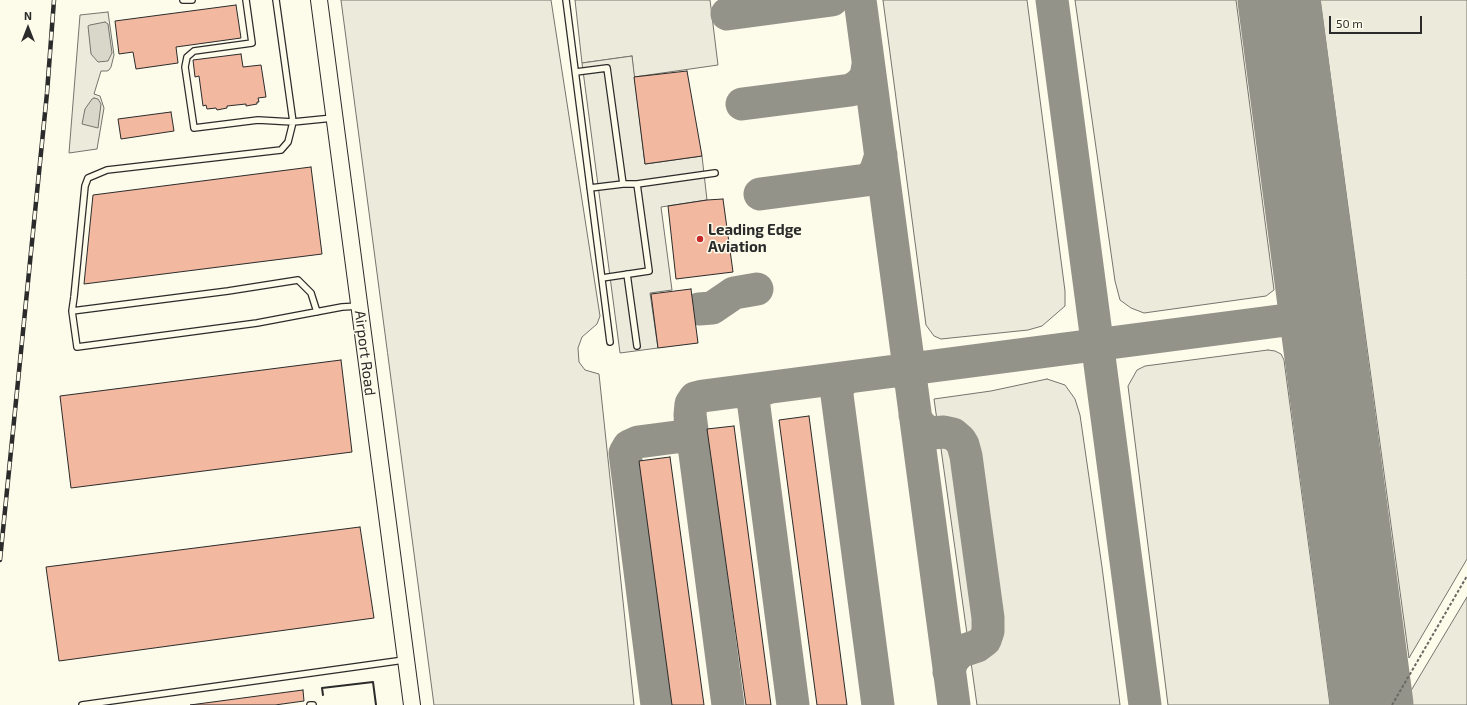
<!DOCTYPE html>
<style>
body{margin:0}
#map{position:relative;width:1467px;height:705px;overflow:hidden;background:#fdfbea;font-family:"Exo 2",sans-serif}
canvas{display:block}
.north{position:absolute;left:8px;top:8px;width:40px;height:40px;-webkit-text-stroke:3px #fdfbea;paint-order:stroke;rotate:0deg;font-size:11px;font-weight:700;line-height:16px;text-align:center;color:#2b2b2b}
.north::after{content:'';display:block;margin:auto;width:14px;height:18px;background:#2b2b2b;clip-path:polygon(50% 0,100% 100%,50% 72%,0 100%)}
.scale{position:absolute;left:1329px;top:16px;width:93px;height:18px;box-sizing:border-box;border:2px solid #2b2b2b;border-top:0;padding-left:5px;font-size:12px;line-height:14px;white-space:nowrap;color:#2b2b2b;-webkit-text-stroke:3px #fdfbea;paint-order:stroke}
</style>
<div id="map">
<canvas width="1467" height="705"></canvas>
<div class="north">N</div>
<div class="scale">50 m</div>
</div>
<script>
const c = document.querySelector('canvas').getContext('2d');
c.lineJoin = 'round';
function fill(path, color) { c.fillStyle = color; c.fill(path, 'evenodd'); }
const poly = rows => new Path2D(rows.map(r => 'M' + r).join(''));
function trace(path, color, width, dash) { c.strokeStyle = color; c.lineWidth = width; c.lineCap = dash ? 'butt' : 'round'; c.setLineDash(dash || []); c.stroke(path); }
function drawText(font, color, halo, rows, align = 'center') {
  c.font = font + ' "Exo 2",sans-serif'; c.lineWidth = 3; c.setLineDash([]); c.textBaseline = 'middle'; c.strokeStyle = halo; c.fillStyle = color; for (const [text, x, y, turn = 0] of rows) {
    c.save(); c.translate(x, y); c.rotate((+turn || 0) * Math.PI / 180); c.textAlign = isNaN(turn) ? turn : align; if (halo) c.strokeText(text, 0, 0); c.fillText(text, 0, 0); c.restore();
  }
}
const green = poly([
 [341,0,551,0,600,316,597,324,582,337,578,348,579,362,585,370,599,374,634,705,434,705,341,0],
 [575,0,710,0,718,65,634,77,632,56,582,63,575,0],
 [883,0,1027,0,1065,291,1065,306,1042,326,1028,330,941,339,934,336,926,325,883,0],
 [1075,0,1236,0,1274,290,1266,296,1144,313,1131,308,1120,300,1115,281,1075,0],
 [1320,0,1467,0,1467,559,1409,658,1320,0],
 [108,12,114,55,111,67,109,70,107,71,101,71,94,94,100,96,104,108,97,149,69,153,80,15,108,12],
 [1268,350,1275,351,1281,354,1284,360,1330,705,1168,705,1128,386,1137,370,1145,366,1268,350],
 [1047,379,1065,385,1075,399,1080,415,1102,567,1120,705,977,705,934,399,991,391,1047,379],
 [1467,597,1467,705,1403,705,1403,704,1467,597]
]);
fill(green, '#ecebdb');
trace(green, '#74746e', 1);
const parking = poly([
 [632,56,645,164,702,156,707,200,661,207,672,290,650,293,658,348,620,353,582,63,632,56]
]);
fill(parking, '#eceadb');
trace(parking, '#74746e', 1);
const water = poly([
 [105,22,108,24,112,53,108,61,98,62,91,54,88,26,90,25,105,22],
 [94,98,98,99,101,104,98,128,82,124,85,109,92,99,94,98]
]);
fill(water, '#d8d7c9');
trace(water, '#74746e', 1);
trace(poly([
 [860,0,954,705],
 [1052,0,1145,705],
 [727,14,832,0],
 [742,104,851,90,859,85,866,77,868,65],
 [760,194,866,180,872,176,876,170,881,155],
 [699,309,712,308,734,293,757,289],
 [1285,321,1306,323,1315,328,1320,338,1326,357],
 [847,378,838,385,837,395,878,705],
 [768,388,761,390,757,394,754,400,754,407,793,705],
 [915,415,918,423,924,429,932,433,944,432,953,434,960,440,963,445,966,456,988,618,988,631,985,640,977,646,962,651,958,654,952,661,949,672],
 [657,705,625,453,629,446,638,442,684,436,689,430,690,422],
 [728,705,690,415,691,404,695,398,703,396,1294,319,1305,314,1312,305,1315,293,1315,271]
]), '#94938a', 33);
trace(poly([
 [1279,0,1372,705]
]), '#94938a', 83);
const building = poly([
 [236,5,241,38,176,47,178,63,136,69,133,52,119,54,115,21,236,5],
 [241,54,243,67,261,65,266,97,258,98,259,102,257,102,257,104,246,106,246,104,227,106,227,108,217,110,216,108,207,109,206,105,203,106,199,76,195,77,193,60,241,54],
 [687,71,702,156,645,164,634,77,687,71],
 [171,112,174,131,121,139,118,119,171,112],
 [311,167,322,254,84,284,93,195,311,167],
 [723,199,733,272,676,279,668,206,707,200,723,199],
 [691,289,698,343,658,348,651,294,691,289],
 [341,360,352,452,71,488,60,396,341,360],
 [809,416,847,705,817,705,779,420,809,416],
 [734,426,771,705,746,705,707,429,734,426],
 [670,457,704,705,672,705,639,461,670,457],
 [360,527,374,618,59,661,46,567,360,527],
 [303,690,304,701,275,705,190,705,303,690]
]);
fill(building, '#f2b8a0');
trace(building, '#2b2b2b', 1);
const lane = poly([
 [183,0,192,0],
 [246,0,252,43,194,51,187,57,185,67,194,128,258,120,293,122,288,142,281,150,107,170,88,178,85,186,74,297,72,311,228,291,298,280,311,293,317,312],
 [276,0,293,122,333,118],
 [566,0,610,342],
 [576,72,607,68,623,184],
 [590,188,623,184,637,184,715,173],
 [627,274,637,346],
 [602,278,649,271,637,184],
 [72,311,77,347,257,323,342,307,359,306],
 [82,705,404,660],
 [310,705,313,705]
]);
const secondary = poly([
 [319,0,412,705]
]);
trace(lane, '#2b2b2b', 8);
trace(secondary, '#2b2b2b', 18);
trace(poly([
 [1392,705,1467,576]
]), '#6a6964', 2, [3, 2]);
trace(lane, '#fdfbea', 5.5);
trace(secondary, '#fdfbea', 16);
const rail = poly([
 [0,560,47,93,54,0]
]);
trace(rail, '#2b2b2b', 4.5);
trace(rail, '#fdfbea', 3, [9]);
trace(poly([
 [323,695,322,688,373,682,376,705]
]), '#2b2b2b', 2);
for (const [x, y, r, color] of [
 [700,239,4,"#c62828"]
]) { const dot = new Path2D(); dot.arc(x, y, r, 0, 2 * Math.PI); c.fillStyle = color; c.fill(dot); trace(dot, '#fdfbea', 1.5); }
drawText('bold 15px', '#2b2b2b', '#fdfbea', [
 ["Leading Edge",708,230],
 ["Aviation",708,247]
], 'left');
drawText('15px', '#2b2b2b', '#fdfbea', [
 ["Airport Road",365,353,83]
]);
</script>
